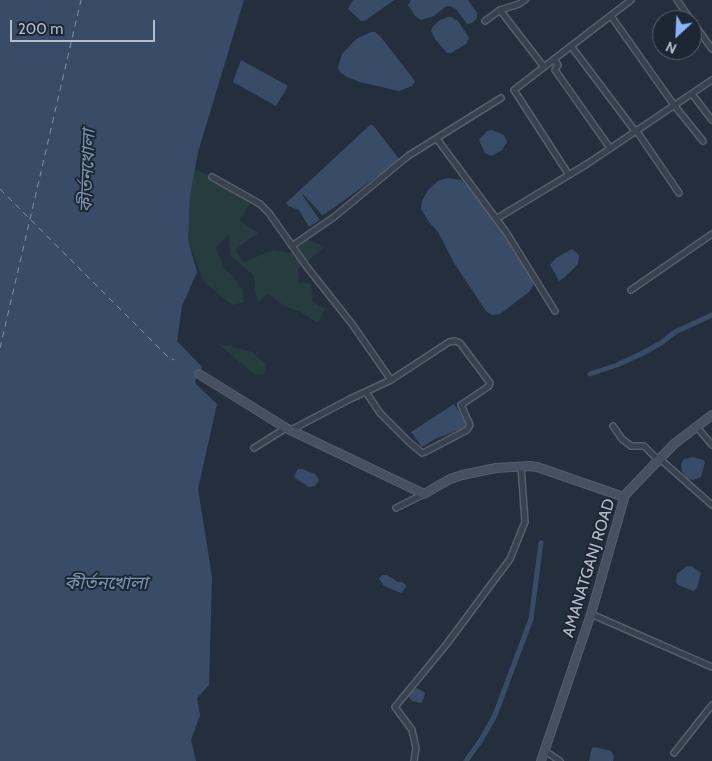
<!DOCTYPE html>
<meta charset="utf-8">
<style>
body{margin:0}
#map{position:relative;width:712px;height:761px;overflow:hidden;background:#242f3e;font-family:Cabin,sans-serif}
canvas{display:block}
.north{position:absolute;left:652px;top:10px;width:50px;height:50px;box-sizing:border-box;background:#1d2633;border:1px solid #59626f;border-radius:50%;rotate:205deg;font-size:14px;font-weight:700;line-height:20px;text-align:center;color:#b4bcc9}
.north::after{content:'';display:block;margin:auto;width:18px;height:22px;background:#8ab4f8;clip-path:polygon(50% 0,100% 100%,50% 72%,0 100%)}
.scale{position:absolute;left:10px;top:20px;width:145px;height:22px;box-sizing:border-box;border:2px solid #b4bcc9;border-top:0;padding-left:6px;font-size:15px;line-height:18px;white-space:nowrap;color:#b4bcc9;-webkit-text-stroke:4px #1d2633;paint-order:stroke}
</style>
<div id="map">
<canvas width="712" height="761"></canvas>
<div class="north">N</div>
<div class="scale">200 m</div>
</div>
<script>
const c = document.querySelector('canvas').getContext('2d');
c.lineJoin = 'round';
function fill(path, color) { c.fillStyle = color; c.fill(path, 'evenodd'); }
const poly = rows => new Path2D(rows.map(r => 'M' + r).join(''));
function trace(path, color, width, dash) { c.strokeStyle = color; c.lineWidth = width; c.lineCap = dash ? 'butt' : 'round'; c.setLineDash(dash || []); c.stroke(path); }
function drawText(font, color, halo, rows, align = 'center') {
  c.font = font + ' Cabin,"Noto Sans Bengali",sans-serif'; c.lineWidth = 4; c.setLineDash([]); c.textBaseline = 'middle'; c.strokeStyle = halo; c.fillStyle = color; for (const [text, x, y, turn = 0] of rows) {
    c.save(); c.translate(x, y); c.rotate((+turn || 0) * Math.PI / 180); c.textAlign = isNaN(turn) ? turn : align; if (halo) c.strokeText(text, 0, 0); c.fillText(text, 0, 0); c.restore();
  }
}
fill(poly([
 [195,169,254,199,239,220,258,233,235,250,244,262,273,250,291,253,306,239,325,247,298,269,299,282,311,284,313,302,325,309,318,323,299,311,286,307,268,294,258,303,255,290,254,276,230,255,229,233,216,248,224,268,233,276,242,289,244,302,232,305,204,282,188,240,190,197],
 [217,343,252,352,266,364,264,374,255,375]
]), '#263c3f');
fill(poly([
 [0,0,244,0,198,152,190,197,188,240,197,272,182,306,177,341,202,367,195,381,196,384,217,404,198,489,212,577,209,685,197,698,200,715,191,740,196,761,0,761],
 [353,0,394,0,366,20,361,21,348,9],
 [411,0,468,0,477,13,477,18,472,23,467,24,456,9,450,6,445,7,434,16,421,20,415,16,408,5],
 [448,17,451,17,458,21,469,38,466,44,451,53,447,53,435,39,431,31,433,26,440,20],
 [371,32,375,32,380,36,412,77,415,82,412,86,399,91,360,82,347,77,340,72,338,67,342,54,356,39],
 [241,60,288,86,276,106,233,82],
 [370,125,373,125,399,159,396,163,325,214,322,215,303,194,303,196,320,220,309,227,299,210,288,206,286,203],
 [491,130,504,135,507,142,502,150,492,156,485,153,479,140,487,131],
 [447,178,461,180,477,196,518,256,533,280,533,286,529,292,500,314,492,315,486,311,454,263,438,232,429,222,421,209,422,201,428,190,438,181],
 [572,249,579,255,578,264,565,277,559,281,550,265,556,258],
 [454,404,467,424,466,427,435,439,422,447,411,432],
 [693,457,703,460,705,462,701,477,693,480,687,478,682,472,681,464,684,459],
 [298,469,302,469,315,474,319,480,315,486,309,487,296,479,294,476],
 [687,566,693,567,701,573,697,588,693,591,678,585,676,582,677,574],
 [382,575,387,575,398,582,402,582,406,585,405,589,401,593,384,586,379,579],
 [417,688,425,693,422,703,412,701,408,696,412,691],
 [595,747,611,751,614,757,613,761,589,761,591,752,592,748]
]), '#394c67');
trace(poly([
 [590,374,617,365,641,354,661,343,675,332,712,315],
 [466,761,481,740,495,715,531,619,541,543]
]), '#394c67', 5);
trace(poly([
 [0,189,168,357,174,360],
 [0,348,81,0]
]), '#7c92b1', 1, [6, 5]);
const minor = poly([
 [677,0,691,20],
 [500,10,544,67],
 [611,16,674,105,703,141],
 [485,21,500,10,519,4,525,0],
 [692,21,712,49],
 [571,46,635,131],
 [554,59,558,65,555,70,610,148],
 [692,94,712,120],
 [636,130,679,193],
 [437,139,506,232,555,311],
 [569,175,514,90,631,0],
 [212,177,260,204,269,213,307,267,352,324,391,380],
 [496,219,587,164,712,80],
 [292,246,334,217,408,156,501,98],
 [631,290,712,234],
 [613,426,622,439,631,446,644,446,658,460],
 [696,426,712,445],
 [291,430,350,399,391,380,449,342,455,341,460,343,490,383,489,386,461,405,470,425,467,430,425,452,422,453,409,442,380,413,366,392],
 [254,448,286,428],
 [660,459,712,505],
 [396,508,424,494],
 [591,614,712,667],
 [545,751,560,761],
 [674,753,712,705],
 [414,761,416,748,412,730,395,707,446,645,510,559,525,522,521,466]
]);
const secondary = poly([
 [199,374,286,428,424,494,450,479,462,475,496,468,530,466,537,467,624,497],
 [541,761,591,614,625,495,674,444,712,415]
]);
trace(minor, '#565f6c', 8);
trace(secondary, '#565f6c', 10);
trace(minor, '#38414e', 5);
trace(secondary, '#465061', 8);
drawText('16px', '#b4bcc9', '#1d2633', [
 ["AMANATGANJ ROAD",589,568,-73]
]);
drawText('italic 18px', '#7c92b1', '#1d2633', [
 ["কীর্তনখোলা",88,171,-88],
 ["কীর্তনখোলা",106,584]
]);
</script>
